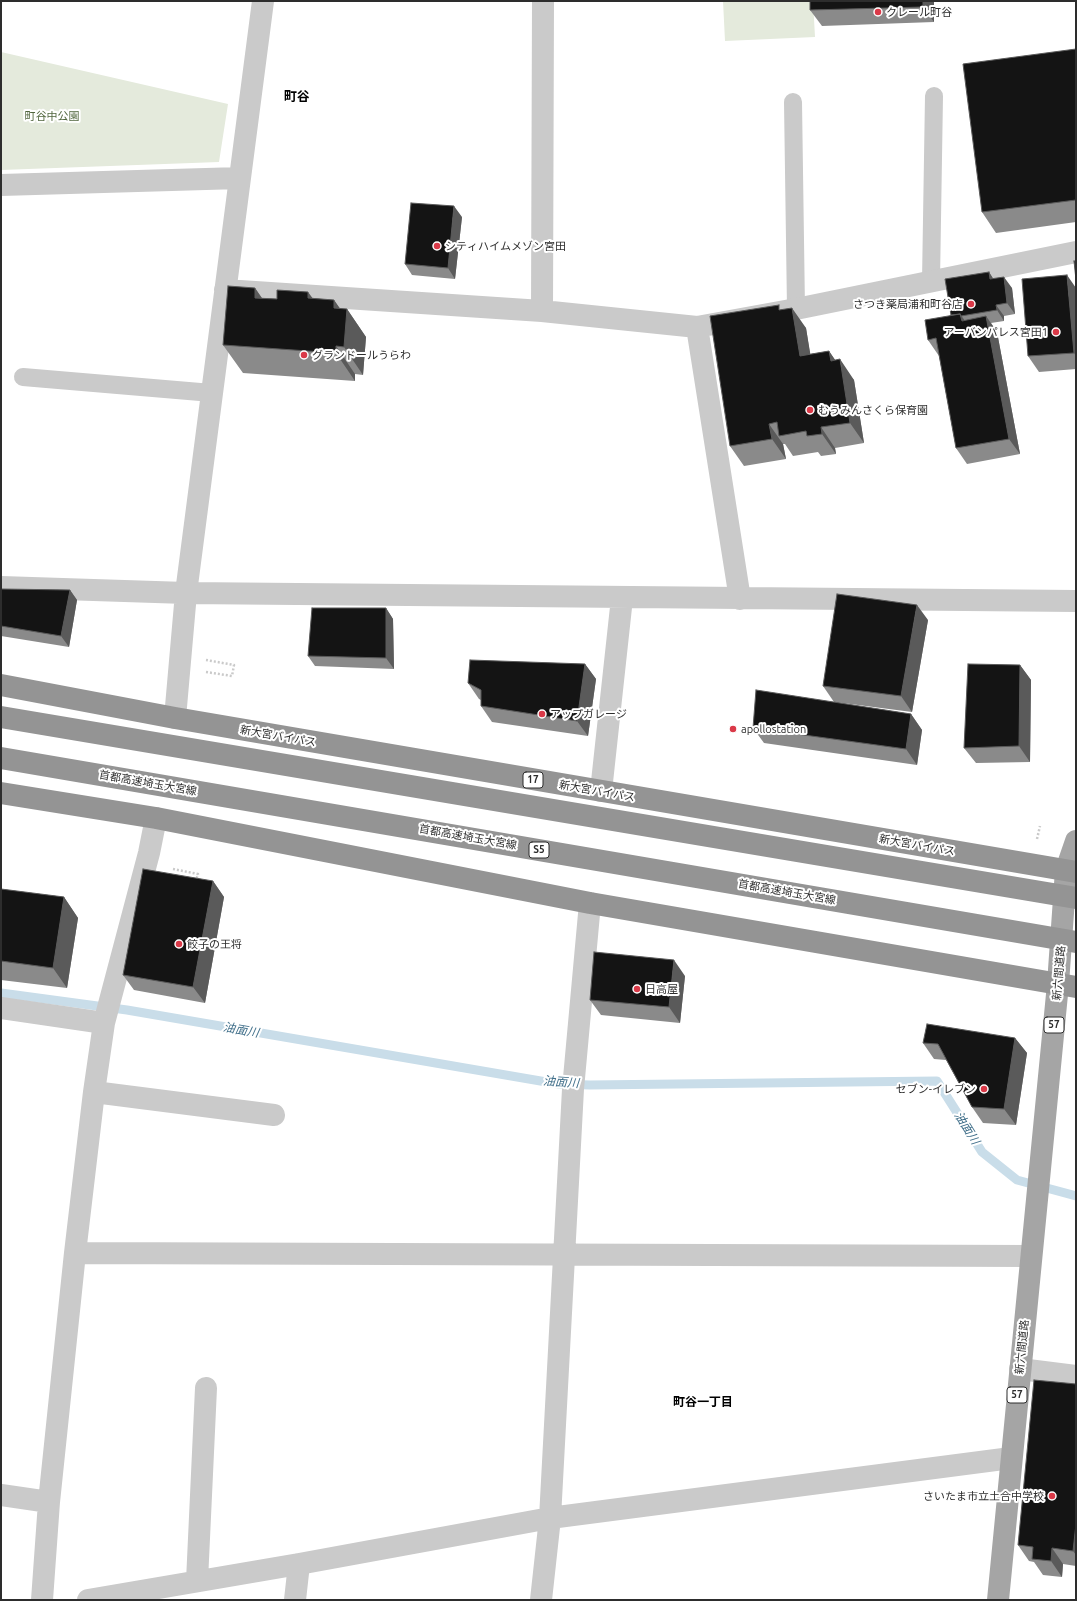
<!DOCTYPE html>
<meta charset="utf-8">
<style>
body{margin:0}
#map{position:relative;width:1077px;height:1601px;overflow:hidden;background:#fff;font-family:Ubuntu,sans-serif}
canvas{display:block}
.frame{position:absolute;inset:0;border:2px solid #2d2d2d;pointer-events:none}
</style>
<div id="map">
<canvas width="1077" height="1601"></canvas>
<div class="frame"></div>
</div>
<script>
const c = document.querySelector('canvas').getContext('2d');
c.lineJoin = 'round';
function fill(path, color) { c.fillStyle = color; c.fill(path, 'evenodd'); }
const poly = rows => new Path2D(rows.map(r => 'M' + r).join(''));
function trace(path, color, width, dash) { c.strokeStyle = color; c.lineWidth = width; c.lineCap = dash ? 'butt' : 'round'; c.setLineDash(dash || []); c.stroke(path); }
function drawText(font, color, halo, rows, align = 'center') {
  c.font = font + ' Ubuntu,"Noto Sans JP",sans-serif'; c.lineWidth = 4; c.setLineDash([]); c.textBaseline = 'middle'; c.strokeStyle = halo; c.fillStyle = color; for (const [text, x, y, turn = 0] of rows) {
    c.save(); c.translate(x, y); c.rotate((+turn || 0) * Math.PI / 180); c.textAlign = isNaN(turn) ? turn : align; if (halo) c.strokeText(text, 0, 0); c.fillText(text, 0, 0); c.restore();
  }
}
fill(poly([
 [723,1,813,1,815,37,725,41],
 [1,52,228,104,219,162,1,170]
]), '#e4eadc');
trace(poly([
 [1,993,127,1010,558,1084,590,1085,937,1081,982,1152,1017,1180,1076,1196]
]), '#c9dde9', 9);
trace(poly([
 [206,672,232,676,234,665,206,660],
 [1037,839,1040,826],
 [173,869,198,874,196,881]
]), '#cacaca', 2.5, [2, 2]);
trace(poly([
 [793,102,796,309],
 [931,281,934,96],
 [23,377,212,393]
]), '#cacaca', 18);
trace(poly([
 [1,185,240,178],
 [225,290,542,311,697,327,796,309,1076,252],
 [542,311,543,1],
 [697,327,740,599],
 [1,587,186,593,1076,601],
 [175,718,186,593,263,1],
 [601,791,622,598],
 [1,1008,104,1023],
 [94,1092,274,1115],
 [75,1253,1031,1256],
 [1020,1369,1076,1376],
 [1,1495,49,1502],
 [197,1581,206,1388],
 [42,1600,49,1502,75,1253,94,1092,104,1023,149,853,156,818],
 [88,1600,299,1564,550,1518,1011,1458],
 [295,1600,299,1564],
 [541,1600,550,1518,573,1089,590,903]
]), '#cacaca', 22);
trace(poly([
 [998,1600,1058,984,1066,870,1076,841]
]), '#a5a5a5', 22);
trace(poly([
 [1,685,175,718,1076,872],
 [1,717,1076,898],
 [1,758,1076,942],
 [1,793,156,818,590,903,1076,987]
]), '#949494', 22);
fill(poly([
 [934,1,934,22,822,26,810,10],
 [1076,49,1076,222,996,233,982,212],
 [462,217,455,279,412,275,405,264],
 [989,272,993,279,1012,288,1015,314,1004,316,1004,321,991,323,997,332,1020,454,967,464,956,448,939,356,928,340],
 [255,288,262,298,277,299,313,298,334,300,340,309,347,309,366,337,363,375,355,374,355,381,243,373,223,345],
 [1076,288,1076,369,1039,372,1028,356],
 [782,309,806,328,810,354,829,351,835,360,854,380,864,443,835,448,836,454,821,456,818,452,793,456,785,444,783,444,786,459,744,466,730,446],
 [1,589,70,590,77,600,69,647,1,636],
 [386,608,393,619,394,669,315,666,308,656],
 [928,620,912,712,835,702,911,714,922,730,917,765,764,743,753,728,834,702,823,686],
 [585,664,596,679,588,736,492,722,481,706,481,700,479,699,468,683],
 [1020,665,1031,680,1030,762,976,763,964,748],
 [213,881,224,897,205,1003,134,990,123,975],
 [1,889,64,897,78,918,67,988,1,980],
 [685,976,680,1023,601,1015,590,1000],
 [1015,1038,1027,1053,1016,1125,983,1123,972,1107,946,1060,934,1059,923,1043],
 [1076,1384,1076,1566,1063,1564,1062,1577,1043,1575,1034,1562,1029,1561,1018,1545]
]), '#8a8a8a');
fill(poly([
 [923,1,934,1,934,22,923,7],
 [454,206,462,217,455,279,448,268],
 [989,272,996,283,990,279],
 [1067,275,1076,288,1076,356,1074,353],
 [1004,277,1012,288,1015,314,1007,303],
 [255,288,274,316,255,298],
 [308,292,328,319,308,298],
 [334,300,346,317,347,309,366,337,363,375,344,347,334,308],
 [996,305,1004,316,1004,321,997,310],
 [792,308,806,328,814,376,800,356],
 [960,314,971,329,962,321],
 [986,316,997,332,1020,454,1009,439],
 [336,346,355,374,355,381,336,353],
 [829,351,842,370,840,359,854,380,864,443,850,423,831,361],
 [769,424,783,444,786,459,772,439],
 [821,427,835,448,836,454,822,434],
 [70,590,77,600,69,647,61,636],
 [917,605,928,620,912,712,901,696],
 [386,608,393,619,394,669,386,658],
 [585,664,596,679,588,736,577,721],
 [1020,665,1031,680,1030,762,1019,746],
 [911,714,922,730,917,765,906,749],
 [213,881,224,897,205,1003,193,987],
 [64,897,78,918,67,988,53,968],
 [674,960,685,976,680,1023,669,1007],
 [1015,1038,1027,1053,1016,1125,1004,1109],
 [1076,1524,1076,1555,1073,1551],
 [1052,1548,1063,1564,1062,1577,1051,1561]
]), '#5a5a5a');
const building = poly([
 [810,1,923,1,923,7,810,10,810,1],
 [1076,49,1076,200,982,212,963,64,1076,49],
 [411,203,454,206,448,268,405,264,411,203],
 [1074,261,1076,261,1076,280,1074,261],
 [989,272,990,279,1004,277,1007,303,996,305,997,310,961,316,960,314,951,315,945,279,989,272],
 [1067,275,1074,353,1028,356,1022,279,1067,275],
 [228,286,255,288,255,298,277,299,277,290,308,292,308,298,334,300,334,308,347,309,344,347,336,346,336,353,223,345,228,286],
 [779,305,779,310,792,308,800,356,829,351,831,361,840,359,850,423,821,427,822,434,807,436,806,431,779,436,777,422,769,424,772,439,730,446,710,316,779,305],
 [960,314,962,321,986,316,1009,439,956,448,936,338,928,340,925,320,960,314],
 [1,589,70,590,61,636,1,626,1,589],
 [837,594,917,605,901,696,823,686,837,594],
 [312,608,386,608,386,658,308,656,312,608],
 [470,660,585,664,577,721,481,706,481,690,468,683,470,660],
 [968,664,1020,665,1019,746,964,748,968,664],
 [756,690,911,714,906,749,753,728,756,690],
 [143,869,213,881,193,987,123,975,143,869],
 [1,889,64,897,53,968,1,961,1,889],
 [594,952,674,960,669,1007,590,1000,594,952],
 [927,1024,1015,1038,1004,1109,972,1107,938,1044,923,1043,927,1024],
 [1034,1380,1076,1384,1076,1524,1073,1551,1052,1548,1051,1561,1032,1559,1033,1547,1018,1545,1034,1380]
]);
fill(building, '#141414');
trace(building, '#5a5a5a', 1);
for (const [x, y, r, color] of [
 [878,12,4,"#da3948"],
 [437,246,4,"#da3948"],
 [971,304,4,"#da3948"],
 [1056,332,4,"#da3948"],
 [304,355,4,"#da3948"],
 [810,410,4,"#da3948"],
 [542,714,4,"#da3948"],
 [733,729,4,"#da3948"],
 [179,944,4,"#da3948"],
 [637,989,4,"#da3948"],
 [984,1089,4,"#da3948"],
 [1052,1496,4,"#da3948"]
]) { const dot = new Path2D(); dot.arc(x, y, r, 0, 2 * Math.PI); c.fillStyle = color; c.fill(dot); trace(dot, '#fff', 1.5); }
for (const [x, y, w] of [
 [533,780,20],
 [539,850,20],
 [1054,1025,20],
 [1017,1395,20]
]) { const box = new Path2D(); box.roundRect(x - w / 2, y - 8, w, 16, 3); c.fillStyle = '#fff'; c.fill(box); trace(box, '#2d2d2d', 1); }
drawText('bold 10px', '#2d2d2d', null, [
 ["17",533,780],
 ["S5",539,850],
 ["57",1054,1025],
 ["57",1017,1395]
]);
drawText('11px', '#2d2d2d', '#fff', [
 ["クレール町谷",886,12],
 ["シティハイムメゾン宮田",445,246],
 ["さつき薬局浦和町谷店",963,304,"right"],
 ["アーバンパレス宮田1",1048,332,"right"],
 ["グランドールうらわ",312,355],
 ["むうみんさくら保育園",818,410],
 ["アップガレージ",550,714],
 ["apollostation",741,729],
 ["餃子の王将",187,944],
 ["日高屋",645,989],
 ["セブン-イレブン",976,1089,"right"],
 ["さいたま市立土合中学校",1044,1496,"right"]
], 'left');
drawText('11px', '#51663e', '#fff', [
 ["町谷中公園",52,116]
]);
drawText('11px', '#2d2d2d', '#fff', [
 ["新大宮バイパス",278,736,10],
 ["首都高速埼玉大宮線",148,783,10],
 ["新大宮バイパス",597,791,10],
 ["首都高速埼玉大宮線",468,837,10],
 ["新大宮バイパス",917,845,10],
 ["首都高速埼玉大宮線",787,892,10],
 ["新六間道路",1059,973,-85],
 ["新六間道路",1022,1347,-84]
]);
drawText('italic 12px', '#406f8a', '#fff', [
 ["油面川",241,1030,10],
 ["油面川",561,1082,4],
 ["油面川",967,1128,58]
]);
drawText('bold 12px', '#000', '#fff', [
 ["町谷一丁目",703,1402]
]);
drawText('bold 13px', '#000', '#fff', [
 ["町谷",297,97]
]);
</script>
